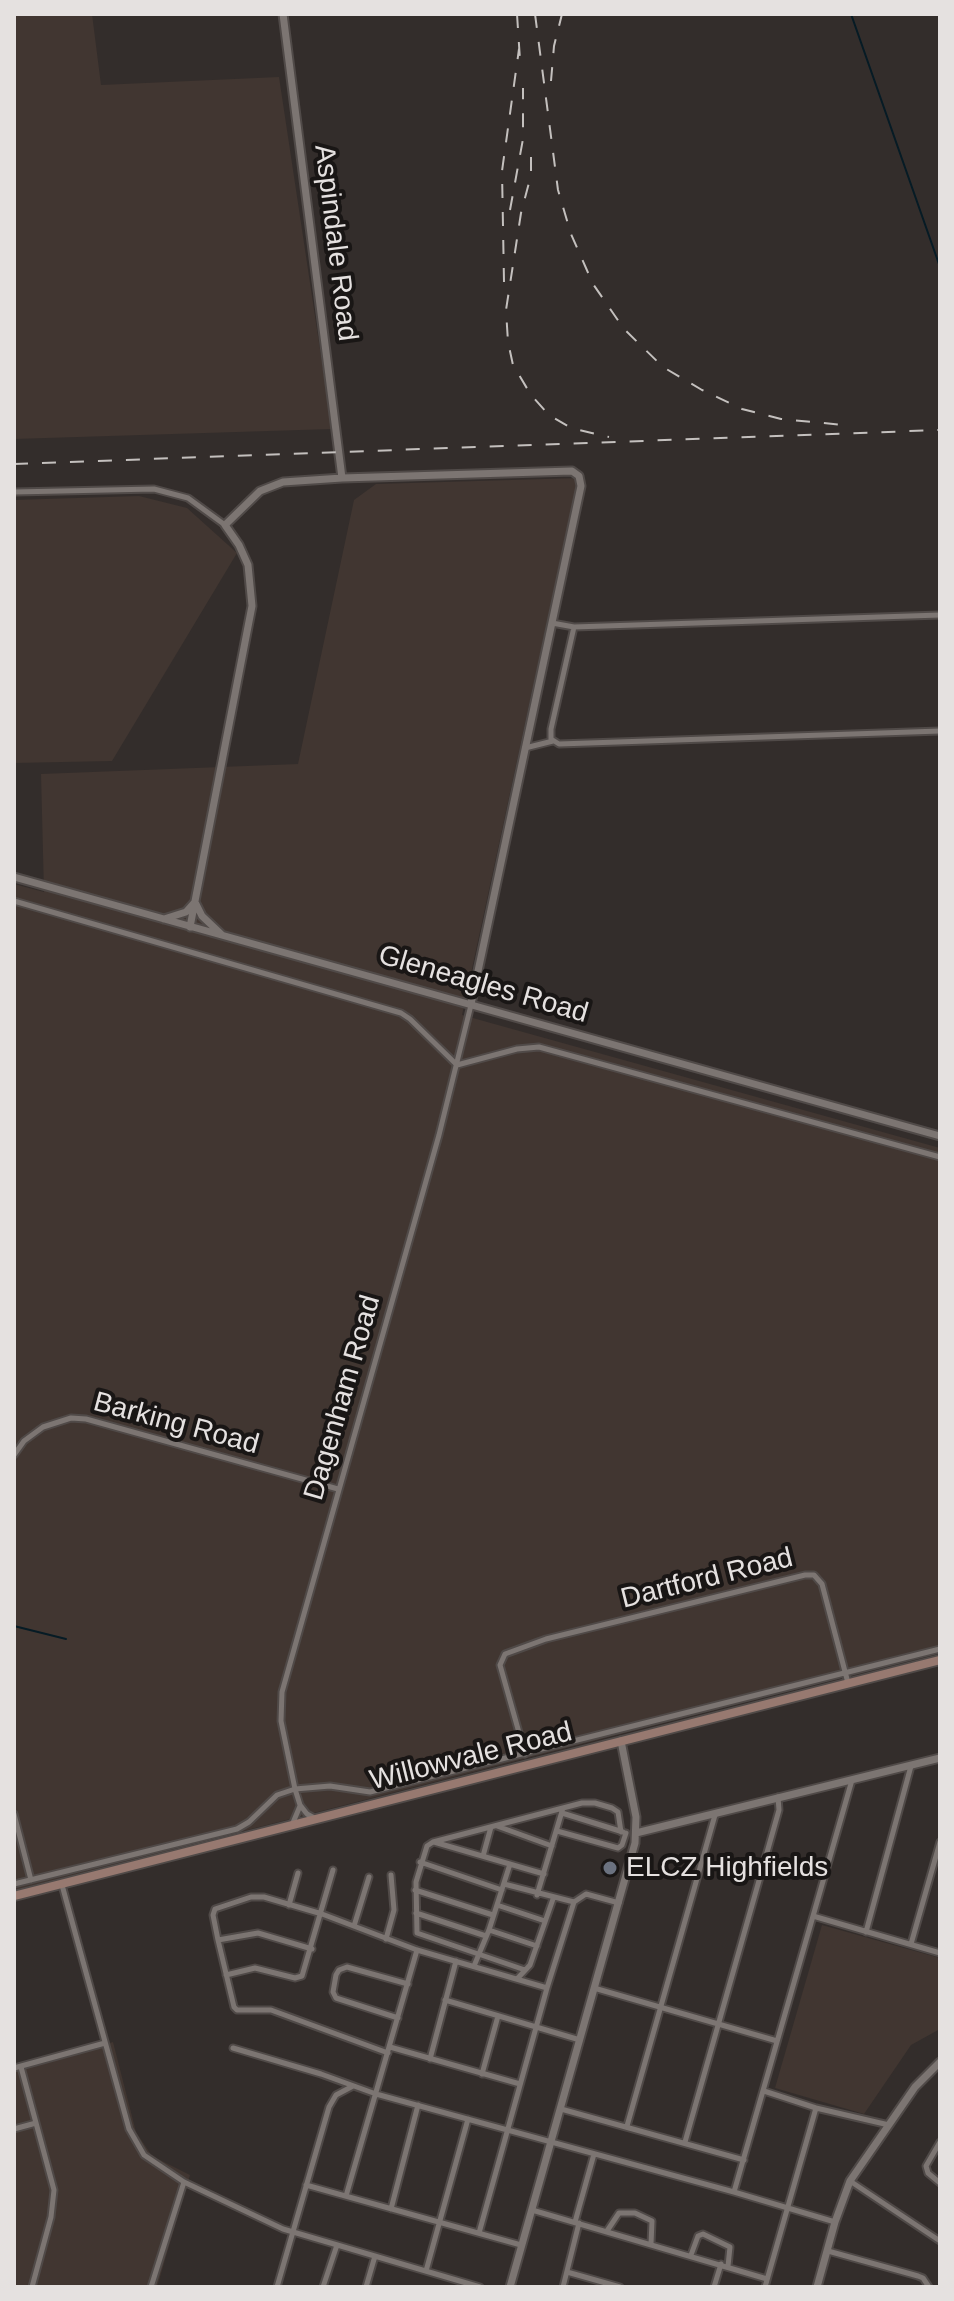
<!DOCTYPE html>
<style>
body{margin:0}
#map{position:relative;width:954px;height:2301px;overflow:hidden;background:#332d2b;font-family:Arial,sans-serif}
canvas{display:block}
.frame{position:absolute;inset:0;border:16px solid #e5e1e0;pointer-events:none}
</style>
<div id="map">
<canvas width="954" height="2301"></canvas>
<div class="frame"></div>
</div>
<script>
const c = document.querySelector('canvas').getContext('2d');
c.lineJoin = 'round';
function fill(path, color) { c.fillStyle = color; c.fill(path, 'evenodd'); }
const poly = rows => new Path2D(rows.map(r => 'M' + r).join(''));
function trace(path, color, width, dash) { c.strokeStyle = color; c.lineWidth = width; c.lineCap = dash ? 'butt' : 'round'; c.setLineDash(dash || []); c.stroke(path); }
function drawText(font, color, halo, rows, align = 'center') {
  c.font = font + ' Arial,sans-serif'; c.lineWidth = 8; c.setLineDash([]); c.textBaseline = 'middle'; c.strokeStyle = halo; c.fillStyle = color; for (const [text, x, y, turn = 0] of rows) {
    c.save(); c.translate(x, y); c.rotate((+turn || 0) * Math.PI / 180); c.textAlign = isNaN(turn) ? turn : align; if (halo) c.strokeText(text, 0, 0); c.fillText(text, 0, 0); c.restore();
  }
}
fill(poly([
 [14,14,92,14,101,85,279,77,332,429,14,439],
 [578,478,462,1015,940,1148,940,1652,14,1890,14,884,44,892,41,774,298,764,354,500,376,484],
 [139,496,187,508,237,553,112,761,14,763,14,500],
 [822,1925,940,1958,940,2029,911,2045,864,2114,775,2088],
 [113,2042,136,2132,152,2156,190,2175,157,2287,14,2287,14,2068]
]), '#413631');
trace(poly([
 [851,14,940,267],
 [14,1626,66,1639]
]), '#061b25', 2);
const minor = poly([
 [14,492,154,489,188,498,225,525],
 [552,623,574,627,940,615],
 [574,627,551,729,551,739,559,744,940,731],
 [525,748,553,741],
 [14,901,401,1013,410,1019,457,1065,517,1049,539,1047,940,1157],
 [14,1455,24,1441,43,1427,71,1418,86,1419,338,1489],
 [525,1754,500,1665,505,1654,546,1639,805,1575,814,1575,822,1584,848,1683],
 [562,1813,623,1832],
 [14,1814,31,1880],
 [316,1819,307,1814,300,1805,295,1789,281,1721,282,1692,439,1135,471,1005],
 [292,1825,300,1806],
 [497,1826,552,1846],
 [557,1831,618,1848,622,1845,626,1833],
 [434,1842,544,1874],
 [483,1856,491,1827],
 [420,1862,502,1890],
 [14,1884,237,1829,249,1822,277,1795,295,1789,330,1786,370,1792,940,1649],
 [504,1884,574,1902],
 [62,1885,129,2129,144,2155,184,2182,283,2229,480,2287],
 [415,1890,493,1915],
 [537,1895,563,1808],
 [289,1905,298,1873],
 [497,1905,545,1921],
 [416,1913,486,1936],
 [813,1916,940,1953],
 [354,1926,369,1877],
 [489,1930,537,1946],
 [866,1932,911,1766],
 [386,1939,394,1910,391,1875],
 [218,1940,258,1933,312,1949],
 [911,1944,940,1842],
 [474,1966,489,1930,510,1864],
 [525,1970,417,1933,416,1882,427,1846,433,1842,582,1803,595,1803,612,1808,618,1812,621,1832],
 [226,1975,255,1968,295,1978,302,1976,333,1870],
 [517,1979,530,1965,553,1899],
 [594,1988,777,2041],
 [445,2000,580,2040],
 [398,2018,336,1998,333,1992,336,1975,339,1970,347,1967,408,1984],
 [390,2047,520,2084],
 [233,2048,321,2074,376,2094,734,2192,835,2222],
 [388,2053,271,2010,237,2010,234,2007,218,1940,213,1915,215,1909,251,1897,264,1897,322,1914,417,1950,547,1988],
 [430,2059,456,1961],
 [21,2067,54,2190,51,2217,32,2287],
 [14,2068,105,2043],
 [482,2074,498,2016],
 [764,2091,816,2108,889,2125],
 [561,2109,744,2160],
 [627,2126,715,1815],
 [14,2129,36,2123],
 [685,2142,779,1810,778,1797],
 [940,2142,926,2166,928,2173,940,2183],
 [850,2181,940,2241],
 [306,2185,521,2245],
 [734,2192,852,1780],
 [346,2196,417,1950],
 [391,2209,418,2105],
 [532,2210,767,2279],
 [575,2222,594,2154],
 [607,2231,619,2213,635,2213,652,2221,651,2244],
 [479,2233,547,1988,574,1902,586,1894,619,1903],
 [828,2251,918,2276,923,2278,929,2287],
 [691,2255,698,2236,703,2234,730,2247,728,2266],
 [426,2271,468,2119],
 [567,2272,620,2287],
 [151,2287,184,2182],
 [277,2287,329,2107,336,2095,353,2086],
 [323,2287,337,2245],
 [366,2287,375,2256],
 [563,2287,579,2223],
 [714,2287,721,2264],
 [765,2287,816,2108]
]);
const tertiary = poly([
 [283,14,342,478],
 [14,877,940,1136],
 [196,904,202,916,221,934],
 [164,919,186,912,194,903],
 [190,927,252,606,248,565,239,545,225,525,260,491,283,482,342,478,572,471,579,476,581,486,471,1004],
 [636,1833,940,1758],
 [510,2287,635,1843,636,1817,621,1741],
 [817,2287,835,2222,850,2181,915,2087,940,2062]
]);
const secondary = poly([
 [14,1896,940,1660]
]);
trace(minor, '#504a48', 9);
trace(tertiary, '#504a48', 11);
trace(secondary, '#504a48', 12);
trace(minor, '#7c7572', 5);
trace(tertiary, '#7c7572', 7);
trace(secondary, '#977970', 8);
trace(poly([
 [517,14,520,60],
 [535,14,558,190,571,234,593,284,624,329,663,367,702,390,742,409,781,419,844,425],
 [551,81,554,46,562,14],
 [531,157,531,175,521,213,506,310,508,342,513,365,531,395,549,415,571,428,609,437],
 [510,210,523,139,523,88],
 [504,282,502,171,519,49],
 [14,464,940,430]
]), '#c4c0be', 2, [14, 14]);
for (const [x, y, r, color] of [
 [610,1868,8,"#6b7280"]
]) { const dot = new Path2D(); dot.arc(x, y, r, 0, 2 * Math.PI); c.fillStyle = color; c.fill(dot); trace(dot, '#191615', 3); }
drawText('28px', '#e5e1e0', '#191615', [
 ["Aspindale Road",335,243,83],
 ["Gleneagles Road",483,985,16],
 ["Dagenham Road",343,1398,-74],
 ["Barking Road",176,1424,15],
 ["Dartford Road",707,1579,-14],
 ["Willowvale Road",471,1757,-14]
]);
drawText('28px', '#e5e1e0', '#191615', [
 ["ELCZ Highfields",626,1868]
], 'left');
</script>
